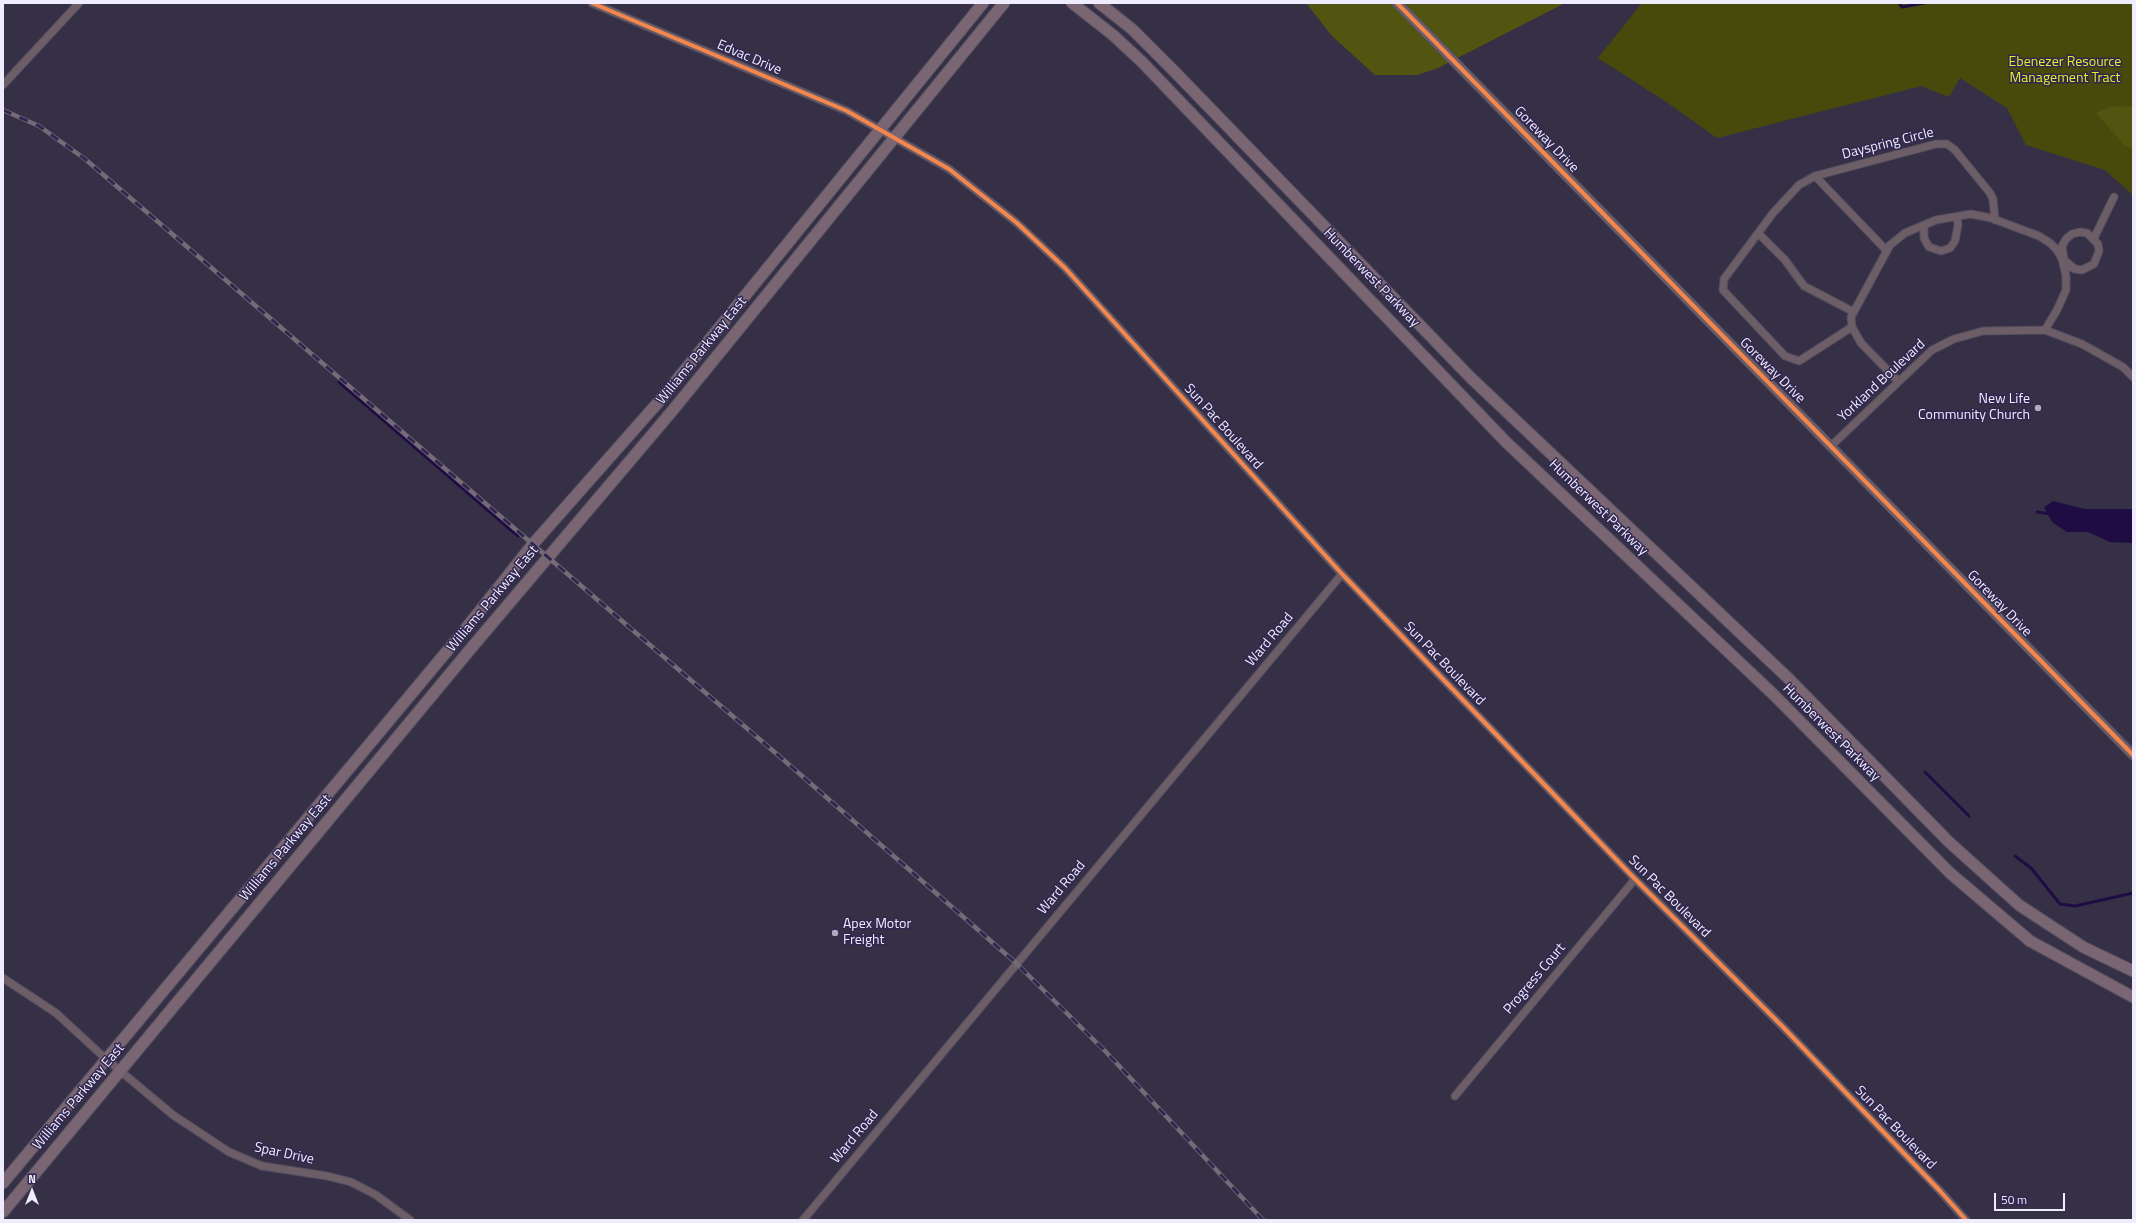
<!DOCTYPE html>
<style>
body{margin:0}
#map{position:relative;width:2136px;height:1223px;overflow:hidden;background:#363047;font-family:"Titillium Web",sans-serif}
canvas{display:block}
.frame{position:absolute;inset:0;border:4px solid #efedfd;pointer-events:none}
.north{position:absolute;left:12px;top:1171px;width:40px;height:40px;-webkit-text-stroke:3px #312750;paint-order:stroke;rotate:0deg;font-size:11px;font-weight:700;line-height:16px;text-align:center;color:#efedfd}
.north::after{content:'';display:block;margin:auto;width:14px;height:18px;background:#efedfd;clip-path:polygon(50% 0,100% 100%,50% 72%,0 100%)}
.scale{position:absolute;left:1994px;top:1193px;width:71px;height:18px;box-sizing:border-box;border:2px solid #efedfd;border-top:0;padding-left:5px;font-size:12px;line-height:14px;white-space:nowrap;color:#efedfd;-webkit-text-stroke:3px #312750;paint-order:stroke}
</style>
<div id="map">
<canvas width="2136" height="1223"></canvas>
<div class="frame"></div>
<div class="north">N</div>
<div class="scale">50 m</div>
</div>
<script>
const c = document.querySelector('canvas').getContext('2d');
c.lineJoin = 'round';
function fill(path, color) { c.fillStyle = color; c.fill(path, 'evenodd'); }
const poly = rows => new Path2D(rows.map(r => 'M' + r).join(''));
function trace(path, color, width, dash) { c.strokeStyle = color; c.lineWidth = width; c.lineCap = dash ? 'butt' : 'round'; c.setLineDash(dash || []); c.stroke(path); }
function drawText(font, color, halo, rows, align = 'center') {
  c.font = font + ' "Titillium Web",sans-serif'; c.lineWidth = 3; c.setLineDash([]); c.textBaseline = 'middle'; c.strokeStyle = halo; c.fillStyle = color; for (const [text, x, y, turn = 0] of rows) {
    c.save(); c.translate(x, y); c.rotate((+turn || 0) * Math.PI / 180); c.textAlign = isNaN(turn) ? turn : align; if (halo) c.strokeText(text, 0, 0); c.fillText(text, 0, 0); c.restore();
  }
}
fill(poly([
 [1642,3,2133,3,2133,195,2105,170,2026,145,2007,108,1960,78,1949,97,1921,86,1717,138,1668,103,1598,58]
]), '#474a0a');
fill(poly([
 [1306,3,1565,3,1438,68,1417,75,1375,75,1332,36],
 [2111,106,2133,107,2133,149,2124,145,2096,113]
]), '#52550f');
fill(poly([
 [2053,501,2085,509,2131,509,2133,510,2133,543,2110,542,2088,532,2067,532,2052,522,2044,507]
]), '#1f0c42');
trace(poly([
 [1899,3,1902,7,1925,3],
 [339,382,518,536],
 [2037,512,2051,514],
 [1925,772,1969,816],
 [2015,856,2031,868,2060,904,2075,906,2133,893]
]), '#1f0c42', 3);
const minor = poly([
 [592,3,847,111,949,169,1017,223,1065,268,1342,574,1635,879,1782,1026,1941,1192,1966,1220],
 [3,85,79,3],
 [1815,176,1936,144,1947,144,1955,150,1990,193,1993,199,1995,220],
 [1924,225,1924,238,1929,247,1941,251,1950,248,1955,241,1958,225,1957,217],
 [1759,234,1785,260,1804,286,1854,312],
 [2094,238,2114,197],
 [2064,265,2075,269,2082,270,2094,264,2099,251,2098,244,2087,233,2080,232,2072,234,2066,239,2062,246,2064,260,2075,269],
 [1852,327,1799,361,1785,356,1723,290,1724,279,1773,213,1799,185,1815,176,1887,251],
 [1898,381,1861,343,1852,327,1851,317,1890,245,1905,233,1936,220,1971,214,1991,218,2039,236,2050,243,2057,250,2062,259,2066,276,2066,290,2057,310,2045,330],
 [1831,446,1932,350,1954,339,1983,331,2045,330,2082,344,2123,367,2133,377],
 [3,978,56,1013,106,1059,173,1115,229,1152,262,1166,327,1176,351,1182,376,1195,410,1220],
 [1455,1096,1635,879],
 [803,1220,1342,574]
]);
const tertiary = poly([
 [1397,3,2133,755]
]);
const secondary = poly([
 [1072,3,1113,35,1142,62,1506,442,1773,694,1950,873,2030,941,2133,997],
 [1099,3,1132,29,1174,71,1471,378,1789,679,1949,842,2019,905,2083,947,2133,971],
 [3,1183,463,632,533,544,662,398,983,3],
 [3,1212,473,646,673,410,1004,3]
]);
trace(minor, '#514c5f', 9);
trace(tertiary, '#514c5f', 11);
trace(secondary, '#514c5f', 13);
trace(minor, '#6c5d66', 7);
trace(tertiary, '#6c5d66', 9);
trace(secondary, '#7a6672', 11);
const rail = poly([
 [3,110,39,126,85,159,786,762,1016,963,1106,1052,1263,1220]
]);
trace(rail, '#756b77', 4.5);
trace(rail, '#312750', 3, [9]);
trace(poly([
 [592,3,847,111,949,169,1017,223,1065,268,1342,574,1635,879,1782,1026,1941,1192,1966,1220],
 [1397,3,2133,755]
]), '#f5874c', 4);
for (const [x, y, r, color] of [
 [2038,408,4,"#aeabbd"],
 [835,933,4,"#aeabbd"]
]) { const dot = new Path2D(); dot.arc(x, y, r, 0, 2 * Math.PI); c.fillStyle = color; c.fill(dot); trace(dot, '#312750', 1.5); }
drawText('14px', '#efedfd', '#312750', [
 ["Edvac Drive",749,58,23],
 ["Goreway Drive",1546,140,46],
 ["Dayspring Circle",1888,144,-14],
 ["Humberwest Parkway",1371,278,46],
 ["Williams Parkway East",702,351,-51],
 ["Goreway Drive",1772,371,45],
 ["Yorkland Boulevard",1882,381,-43],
 ["Sun Pac Boulevard",1223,427,48],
 ["Humberwest Parkway",1598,508,44],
 ["Williams Parkway East",493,599,-50],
 ["Goreway Drive",1999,604,46],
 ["Ward Road",1270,640,-50],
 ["Sun Pac Boulevard",1444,664,46],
 ["Humberwest Parkway",1831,733,45],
 ["Williams Parkway East",286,848,-50],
 ["Ward Road",1062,888,-50],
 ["Sun Pac Boulevard",1669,897,45],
 ["Progress Court",1535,979,-50],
 ["Williams Parkway East",79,1097,-50],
 ["Sun Pac Boulevard",1895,1128,46],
 ["Ward Road",855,1137,-50],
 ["Spar Drive",284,1154,12]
]);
drawText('14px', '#e3ee2d', '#312750', [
 ["Ebenezer Resource",2065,63],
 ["Management Tract",2065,79]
]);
drawText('14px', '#efedfd', '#312750', [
 ["New Life",2030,400],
 ["Community Church",2030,416],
 ["Apex Motor",843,925,"left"],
 ["Freight",843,941,"left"]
], 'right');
</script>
